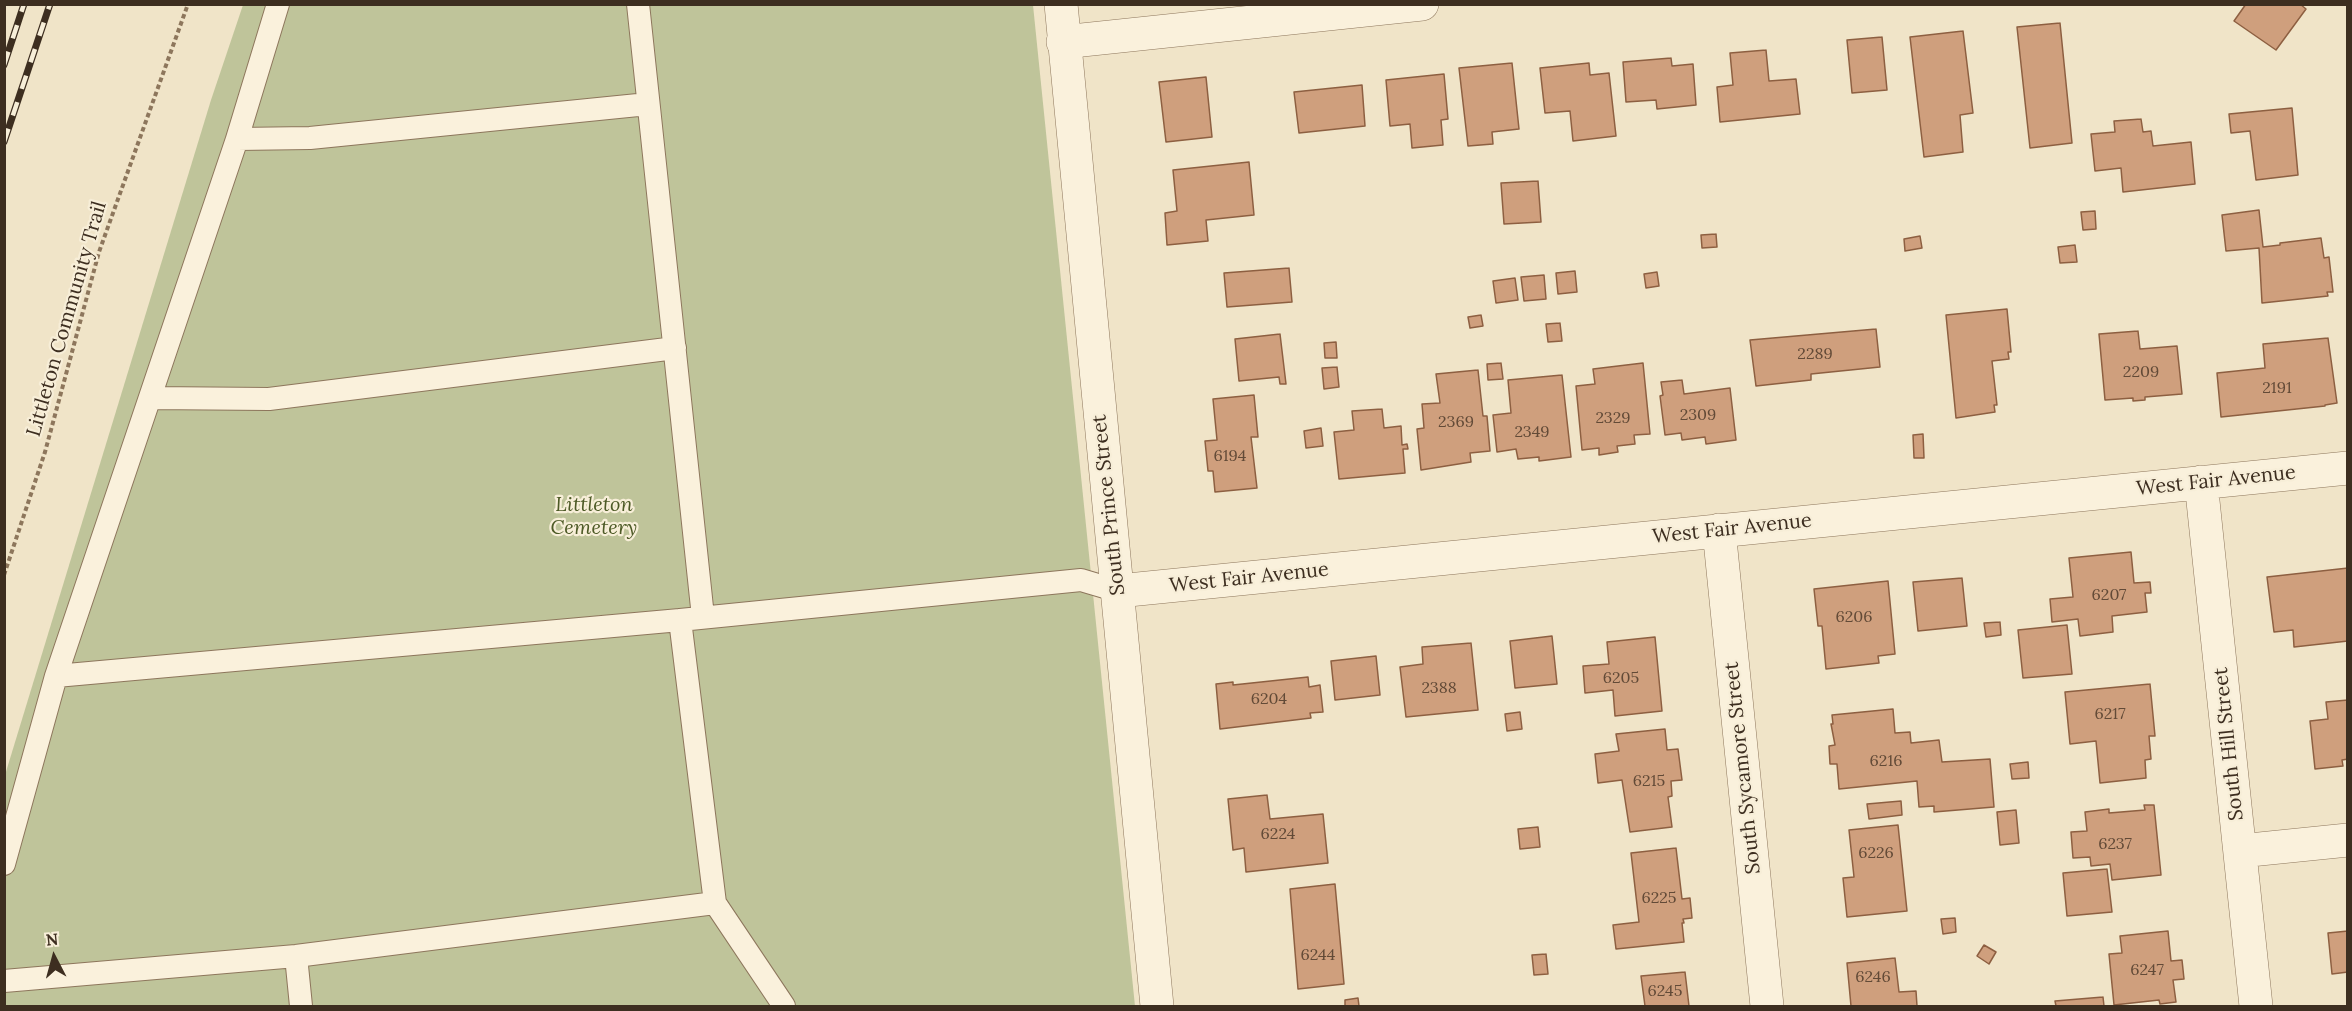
<!DOCTYPE html>
<style>
body{margin:0}
#map{position:relative;width:2352px;height:1011px;overflow:hidden;background:#f0e4c8;font-family:Lora,serif}
canvas{display:block}
.frame{position:absolute;inset:0;border:6px solid #3d2e20;pointer-events:none}
.north{position:absolute;left:24px;top:927px;width:60px;height:60px;-webkit-text-stroke:4px #f7eed8;paint-order:stroke;rotate:354deg;font-size:16px;font-weight:700;line-height:24px;text-align:center;color:#3d2e20}
.north::after{content:'';display:block;margin:auto;width:21px;height:27px;background:#3d2e20;clip-path:polygon(50% 0,100% 100%,50% 72%,0 100%)}
</style>
<div id="map">
<canvas width="2352" height="1011"></canvas>
<div class="frame"></div>
<div class="north">N</div>
</div>
<script>
const c = document.querySelector('canvas').getContext('2d');
c.lineJoin = 'round';
function fill(path, color) { c.fillStyle = color; c.fill(path, 'evenodd'); }
const poly = rows => new Path2D(rows.map(r => 'M' + r).join(''));
function trace(path, color, width, dash) { c.strokeStyle = color; c.lineWidth = width; c.lineCap = dash ? 'butt' : 'round'; c.setLineDash(dash || []); c.stroke(path); }
function drawText(font, color, halo, rows, align = 'center') {
  c.font = font + ' Lora,serif'; c.lineWidth = 4.5; c.setLineDash([]); c.textBaseline = 'middle'; c.strokeStyle = halo; c.fillStyle = color; for (const [text, x, y, turn = 0] of rows) {
    c.save(); c.translate(x, y); c.rotate((+turn || 0) * Math.PI / 180); c.textAlign = isNaN(turn) ? turn : align; if (halo) c.strokeText(text, 0, 0); c.fillText(text, 0, 0); c.restore();
  }
}
fill(poly([
 [243,5,1033,5,1135,1006,5,1006,5,775,211,100]
]), '#bfc49a');
const building = poly([
 [2246,4,2300,4,2306,9,2276,50,2234,21,2246,4],
 [2060,23,2072,143,2030,148,2017,27,2060,23],
 [1963,31,1973,113,1960,115,1963,152,1924,157,1910,37,1963,31],
 [1882,37,1887,90,1852,93,1847,40,1882,37],
 [1766,50,1769,81,1796,79,1800,114,1720,122,1717,87,1733,85,1730,53,1766,50],
 [1671,58,1672,66,1693,64,1696,105,1657,109,1656,100,1626,102,1623,62,1671,58],
 [1512,63,1519,129,1492,132,1493,144,1468,146,1459,68,1512,63],
 [1589,63,1590,75,1609,73,1616,136,1573,141,1570,111,1545,113,1540,68,1589,63],
 [1444,74,1448,119,1441,120,1443,145,1412,148,1410,124,1390,126,1386,80,1444,74],
 [1206,77,1212,137,1166,142,1159,82,1206,77],
 [1362,85,1365,126,1299,133,1294,92,1362,85],
 [2292,108,2298,175,2256,180,2250,131,2231,133,2229,114,2292,108],
 [2141,119,2143,132,2151,131,2153,146,2191,142,2195,184,2123,192,2121,168,2095,171,2091,134,2115,132,2114,121,2141,119],
 [1249,162,1254,215,1206,220,1208,241,1167,245,1165,213,1177,211,1173,170,1249,162],
 [1538,181,1541,222,1504,224,1501,183,1538,181],
 [2259,210,2263,247,2280,245,2280,243,2321,238,2324,258,2329,257,2333,292,2327,292,2328,296,2262,303,2259,248,2226,251,2222,215,2259,210],
 [2095,211,2096,229,2083,230,2081,212,2095,211],
 [1716,234,1717,247,1702,248,1701,235,1716,234],
 [1920,236,1922,248,1905,251,1904,239,1920,236],
 [2075,245,2077,262,2060,263,2058,247,2075,245],
 [1289,268,1292,302,1227,307,1224,273,1289,268],
 [1575,271,1577,292,1558,294,1556,273,1575,271],
 [1657,272,1659,286,1646,288,1644,274,1657,272],
 [1544,275,1546,299,1524,301,1521,277,1544,275],
 [1515,278,1518,300,1496,303,1493,281,1515,278],
 [2007,309,2011,352,2008,352,2009,359,1992,361,1997,405,1994,405,1995,412,1956,418,1946,315,2007,309],
 [1481,315,1483,326,1470,328,1468,317,1481,315],
 [1560,323,1562,341,1548,342,1546,324,1560,323],
 [1876,329,1880,367,1811,374,1811,380,1756,386,1750,340,1876,329],
 [2138,331,2140,349,2177,346,2182,394,2145,397,2145,400,2133,401,2133,398,2105,400,2099,334,2138,331],
 [1280,334,1286,384,1280,384,1279,377,1239,381,1235,339,1280,334],
 [2328,338,2337,403,2325,405,2325,406,2221,417,2217,373,2265,368,2263,344,2328,338],
 [1336,342,1337,358,1325,358,1324,343,1336,342],
 [1501,363,1503,379,1488,380,1487,364,1501,363],
 [1643,363,1650,434,1634,435,1635,444,1617,446,1618,452,1599,455,1599,448,1582,450,1576,386,1595,384,1593,369,1643,363],
 [1337,367,1339,387,1324,389,1322,368,1337,367],
 [1478,370,1483,416,1487,416,1490,451,1470,453,1471,462,1421,470,1417,429,1424,428,1422,404,1440,403,1436,374,1478,370],
 [1562,375,1571,457,1539,461,1539,457,1518,459,1516,449,1497,452,1493,415,1511,413,1508,380,1562,375],
 [1682,380,1684,394,1730,388,1736,440,1706,444,1705,437,1682,440,1681,433,1665,435,1660,396,1663,395,1661,382,1682,380],
 [1254,395,1258,437,1251,437,1257,488,1215,492,1213,471,1208,471,1205,441,1217,440,1213,399,1254,395],
 [1382,409,1384,428,1401,426,1402,445,1407,444,1408,449,1403,449,1405,473,1339,479,1334,432,1354,430,1352,411,1382,409],
 [1321,428,1323,446,1306,448,1304,431,1321,428],
 [1923,434,1924,458,1914,458,1913,435,1923,434],
 [2131,552,2134,583,2150,582,2151,593,2145,593,2147,612,2112,616,2113,632,2080,636,2078,619,2052,622,2050,599,2073,597,2069,558,2131,552],
 [2348,568,2348,641,2294,647,2293,630,2274,632,2267,577,2348,568],
 [1962,578,1967,626,1918,631,1913,582,1962,578],
 [1888,581,1895,654,1878,656,1879,663,1826,669,1822,626,1818,626,1814,589,1888,581],
 [2000,622,2001,635,1986,637,1984,623,2000,622],
 [2067,625,2072,674,2023,678,2018,630,2067,625],
 [1552,636,1557,684,1515,688,1510,641,1552,636],
 [1655,637,1662,711,1615,716,1613,690,1585,693,1583,666,1609,664,1607,642,1655,637],
 [1471,643,1478,710,1406,717,1400,667,1423,664,1422,647,1471,643],
 [1376,656,1380,695,1335,700,1331,661,1376,656],
 [1308,677,1309,687,1320,685,1323,712,1310,713,1311,718,1220,729,1216,684,1233,682,1233,685,1308,677],
 [2150,684,2155,736,2149,736,2151,759,2145,760,2146,778,2100,783,2096,741,2070,744,2065,692,2150,684],
 [2348,700,2348,759,2342,760,2343,766,2315,769,2310,721,2328,719,2326,702,2348,700],
 [1893,709,1895,733,1910,732,1911,743,1939,740,1942,762,1990,759,1994,807,1934,812,1934,806,1919,807,1917,781,1839,789,1837,764,1830,764,1829,746,1835,745,1831,724,1833,724,1832,715,1893,709],
 [1520,712,1522,729,1507,731,1505,714,1520,712],
 [1665,729,1667,750,1678,749,1682,780,1671,781,1672,796,1668,797,1672,827,1630,832,1622,780,1598,783,1595,754,1619,751,1616,734,1665,729],
 [2028,762,2029,778,2012,779,2010,764,2028,762],
 [1267,795,1270,819,1323,814,1328,863,1246,872,1244,848,1233,850,1228,799,1267,795],
 [1901,801,1902,815,1869,819,1867,804,1901,801],
 [2144,805,2154,805,2161,875,2112,880,2110,864,2091,866,2090,857,2073,858,2071,832,2087,831,2085,812,2109,809,2109,813,2145,810,2144,805],
 [2016,810,2019,843,2000,845,1997,812,2016,810],
 [1898,825,1907,911,1847,917,1843,878,1854,877,1849,830,1898,825],
 [1538,827,1540,847,1520,849,1518,829,1538,827],
 [1676,848,1682,899,1690,898,1692,918,1683,919,1684,923,1682,923,1684,942,1616,949,1613,925,1639,922,1631,853,1676,848],
 [2107,869,2112,912,2067,916,2063,873,2107,869],
 [1335,884,1344,984,1298,989,1290,889,1335,884],
 [1955,918,1956,932,1943,934,1941,919,1955,918],
 [2168,931,2171,961,2182,960,2184,979,2173,980,2176,1002,2160,1004,2159,1000,2114,1005,2109,954,2122,953,2120,936,2168,931],
 [2348,931,2348,972,2332,974,2328,933,2348,931],
 [1984,945,1996,952,1989,964,1977,956,1984,945],
 [1546,954,1548,974,1534,975,1532,955,1546,954],
 [1895,958,1899,992,1916,991,1917,1006,1851,1006,1847,963,1895,958],
 [1685,972,1689,1006,1645,1006,1641,976,1685,972],
 [2103,997,2104,1006,2056,1006,2055,1001,2103,997],
 [1358,998,1359,1006,1345,1006,1345,1000,1358,998]
]);
fill(building, '#cf9f7d');
trace(building, '#8d5f41', 1.5);
const service = poly([
 [638,4,703,617],
 [237,139,310,138,648,104],
 [150,398,269,399,675,348],
 [680,620,715,903,784,1006],
 [56,676,680,620,1081,580,1118,591],
 [4,864,56,676,237,139,278,4],
 [296,956,301,1006],
 [4,981,296,956,715,903]
]);
const minor = poly([
 [1063,42,1422,4],
 [2201,482,2256,1006],
 [1719,530,1767,1006],
 [1118,591,2348,468],
 [2240,851,2348,840]
]);
const tertiary = poly([
 [1061,4,1157,1006]
]);
trace(service, '#8d765c', 24);
trace(minor, '#8d765c', 34);
trace(tertiary, '#8d765c', 34);
trace(poly([
 [4,575,45,452,99,252,188,4]
]), '#8d765c', 4, [4.5, 3]);
trace(service, '#faf1dc', 22);
trace(minor, '#faf1dc', 33);
trace(tertiary, '#faf1dc', 33);
const rail = poly([
 [4,65,24,4],
 [4,142,50,4]
]);
trace(rail, '#3d2e20', 7);
trace(rail, '#f7eed8', 4.5, [14]);
drawText('16px', '#624a37', null, [
 ["2289",1815,354],
 ["2209",2141,372],
 ["2191",2277,388],
 ["2309",1698,415],
 ["2329",1613,418],
 ["2369",1456,422],
 ["2349",1532,432],
 ["6194",1230,456],
 ["6207",2109,595],
 ["6206",1854,617],
 ["6205",1621,678],
 ["2388",1439,688],
 ["6204",1269,699],
 ["6217",2110,714],
 ["6216",1886,761],
 ["6215",1649,781],
 ["6224",1278,834],
 ["6237",2115,844],
 ["6226",1876,853],
 ["6225",1659,898],
 ["6244",1318,955],
 ["6247",2147,970],
 ["6246",1873,977],
 ["6245",1665,991]
]);
drawText('20px', '#3d2e20', '#f7eed8', [
 ["Littleton Community Trail",67,319,-74],
 ["West Fair Avenue",2216,481,-6],
 ["South Prince Street",1109,505,-96],
 ["West Fair Avenue",1732,529,-6],
 ["West Fair Avenue",1249,578,-6],
 ["South Hill Street",2229,744,-96],
 ["South Sycamore Street",1743,768,-96]
]);
drawText('italic 20px', '#4d5a26', '#f7eed8', [
 ["Littleton",594,505],
 ["Cemetery",594,528]
]);
</script>
